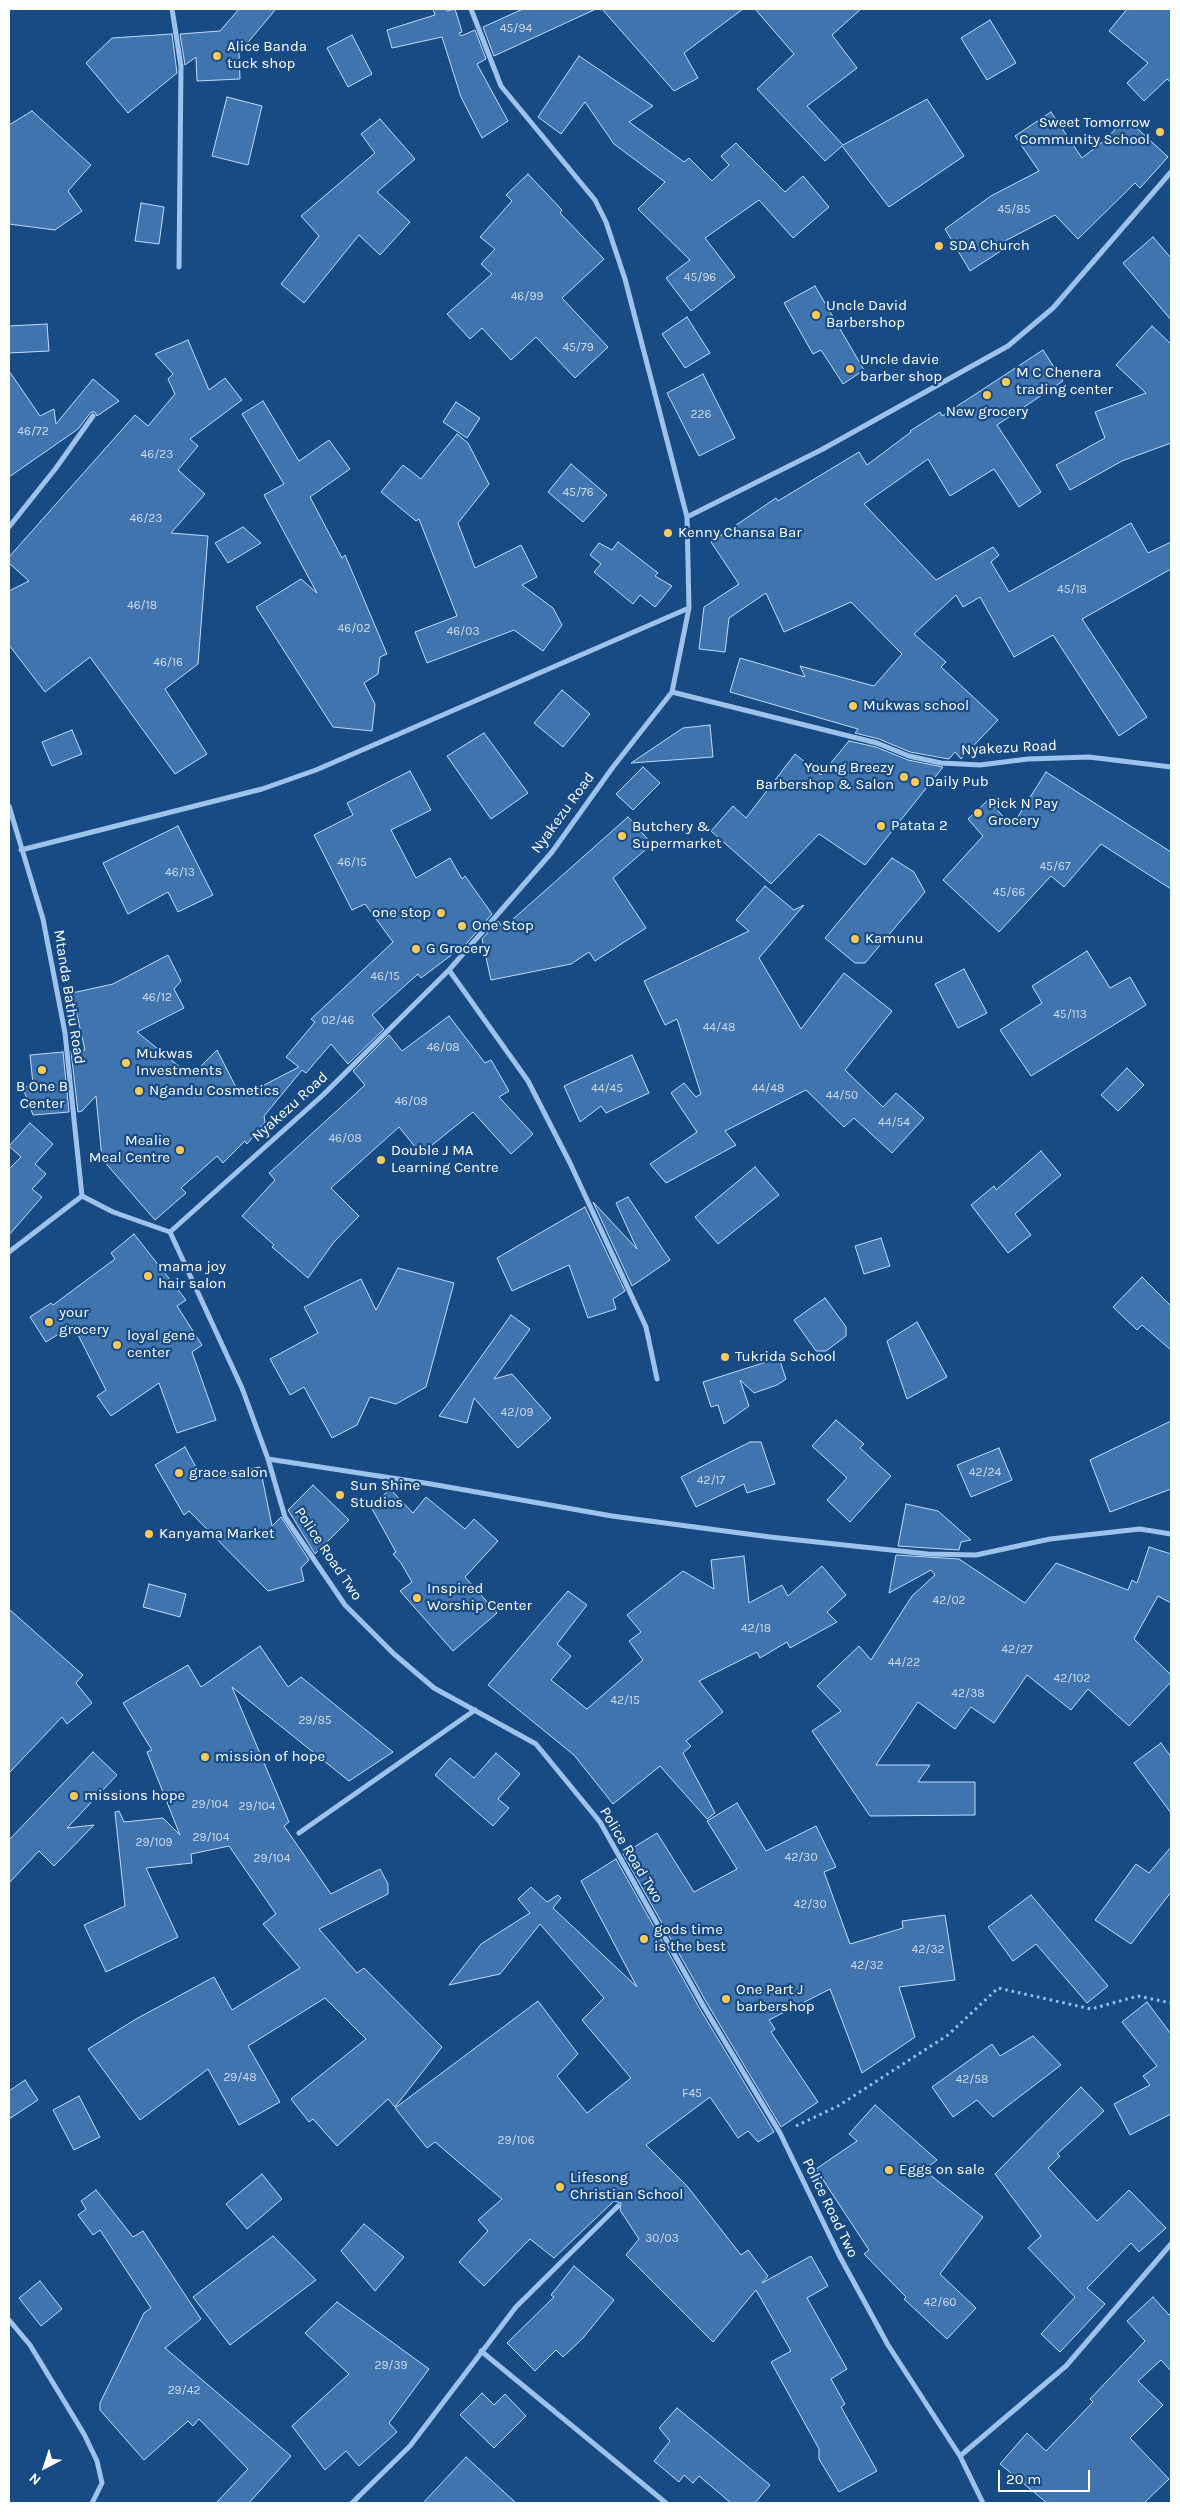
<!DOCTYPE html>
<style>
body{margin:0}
#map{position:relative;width:1180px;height:2512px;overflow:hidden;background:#184a84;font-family:Karla,sans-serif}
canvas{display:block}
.frame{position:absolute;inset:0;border:10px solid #fff;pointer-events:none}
.north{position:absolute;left:20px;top:2442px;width:50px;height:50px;-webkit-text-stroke:4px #184a84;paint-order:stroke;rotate:220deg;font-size:14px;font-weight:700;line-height:20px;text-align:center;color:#fff}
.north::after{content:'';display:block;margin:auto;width:18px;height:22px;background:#fff;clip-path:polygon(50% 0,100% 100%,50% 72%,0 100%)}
.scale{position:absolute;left:998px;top:2470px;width:92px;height:22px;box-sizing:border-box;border:2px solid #fff;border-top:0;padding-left:6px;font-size:15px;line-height:18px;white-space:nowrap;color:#fff;-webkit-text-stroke:4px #184a84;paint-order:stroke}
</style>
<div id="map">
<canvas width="1180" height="2512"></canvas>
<div class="frame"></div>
<div class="north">N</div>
<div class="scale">20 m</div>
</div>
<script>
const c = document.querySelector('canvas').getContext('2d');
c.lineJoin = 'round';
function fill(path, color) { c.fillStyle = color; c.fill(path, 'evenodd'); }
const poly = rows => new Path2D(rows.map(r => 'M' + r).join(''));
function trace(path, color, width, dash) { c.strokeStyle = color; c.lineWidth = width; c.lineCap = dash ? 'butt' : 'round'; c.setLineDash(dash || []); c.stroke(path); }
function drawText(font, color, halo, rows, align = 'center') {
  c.font = font + ' Karla,sans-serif'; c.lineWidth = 4.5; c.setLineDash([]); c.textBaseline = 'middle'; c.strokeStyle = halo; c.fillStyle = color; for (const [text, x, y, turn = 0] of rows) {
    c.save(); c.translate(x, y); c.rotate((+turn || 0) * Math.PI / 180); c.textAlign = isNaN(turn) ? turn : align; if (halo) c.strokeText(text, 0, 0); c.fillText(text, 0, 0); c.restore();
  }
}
const building = poly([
 [239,9,276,9,239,53,240,79,197,81,196,57,185,65,180,34,220,31,239,9],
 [433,9,446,9,447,11,455,9,462,32,459,33,461,36,475,30,486,59,477,64,508,121,482,138,461,97,442,37,392,48,387,30,435,15,433,9],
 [523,9,596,9,494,56,483,27,523,9],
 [602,9,743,9,684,53,698,78,674,91,602,9],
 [755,9,861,9,832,35,857,68,807,106,843,145,927,99,964,156,889,207,842,146,825,161,757,89,794,54,755,9],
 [1127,9,1171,9,1171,82,1167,79,1144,101,1127,83,1148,63,1109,31,1127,9],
 [990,20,1016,63,987,80,961,38,990,20],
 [172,34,177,73,128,113,86,63,112,38,172,34],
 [352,35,372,74,348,87,327,48,352,35],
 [579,56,653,106,629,122,684,162,689,158,712,181,729,165,721,156,736,143,785,192,803,176,829,207,793,238,759,200,705,238,735,277,691,311,666,278,690,260,638,209,665,182,614,144,585,102,561,134,538,117,579,56],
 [227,97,262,106,248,165,212,156,227,97],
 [32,111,91,165,68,191,82,211,55,230,9,224,9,125,32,111],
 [1051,112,1082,158,1105,140,1126,118,1168,157,1140,188,1135,183,1078,239,1055,215,1001,243,1004,249,970,271,945,229,991,196,1039,171,1015,136,1051,112],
 [380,119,415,159,377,192,410,222,380,255,359,235,304,303,281,284,319,236,301,216,375,153,361,134,380,119],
 [528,174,562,210,560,213,604,259,562,298,608,347,575,378,536,337,511,360,482,328,470,339,447,314,492,274,481,264,495,249,480,237,512,201,506,195,528,174],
 [141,203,164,207,159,244,135,241,141,203],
 [1153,237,1171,258,1171,320,1123,263,1153,237],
 [815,286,864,370,843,384,821,350,813,354,784,303,815,286],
 [687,317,710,353,685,368,662,334,687,317],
 [47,324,49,351,9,353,9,326,47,324],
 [1152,326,1171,344,1171,443,1122,461,1070,490,1056,465,1105,438,1095,412,1146,393,1116,365,1152,326],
 [188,340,209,390,225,378,242,400,190,439,198,446,178,470,205,494,171,533,208,536,198,664,165,689,207,754,175,774,90,657,45,692,9,645,9,591,29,581,9,563,9,557,135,415,148,426,175,394,168,379,173,374,155,354,188,340],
 [1043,350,1063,381,997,425,1041,492,1019,507,994,469,950,496,928,459,864,504,936,580,993,547,999,555,991,562,1009,592,1131,523,1148,553,1171,542,1171,569,1082,619,1147,717,1119,736,1053,635,1014,657,980,597,963,607,956,595,914,634,946,662,941,667,998,720,961,759,955,752,949,759,910,752,879,739,855,733,858,729,730,692,740,658,805,677,800,666,874,686,902,654,851,602,784,632,766,593,729,618,725,652,699,649,704,607,739,584,711,542,776,498,778,501,859,452,867,465,911,432,910,431,940,412,942,416,1043,350],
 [9,371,40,416,54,409,56,424,93,379,119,401,97,416,95,412,91,412,78,429,9,477,9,371],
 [703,374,735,438,699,456,667,393,703,374],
 [263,401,299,461,329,440,350,469,310,497,342,558,345,555,387,654,380,657,378,674,364,683,375,704,372,731,333,727,256,607,301,579,317,593,264,495,284,484,242,414,263,401],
 [456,402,480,418,467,438,443,422,456,402],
 [457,434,468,443,489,484,458,523,475,568,521,545,537,577,522,585,553,608,562,625,543,651,514,630,427,663,415,632,457,616,419,519,416,521,381,492,403,465,421,479,457,434],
 [571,464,607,495,583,522,548,492,571,464],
 [243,527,261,543,228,563,215,543,243,527],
 [618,542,658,573,655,576,672,586,655,607,640,595,633,604,594,572,601,564,590,555,599,543,612,550,618,542],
 [562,690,590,714,563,747,534,723,562,690],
 [710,725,713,757,631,763,683,728,710,725],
 [72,730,82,754,52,766,42,742,72,730],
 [484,733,528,793,491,819,447,756,484,733],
 [849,741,876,747,908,760,943,767,865,865,819,834,771,884,711,831,733,806,746,818,795,754,821,775,849,741],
 [643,767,660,783,633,810,616,794,643,767],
 [410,771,431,810,391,830,416,878,450,858,462,879,465,876,492,914,466,944,421,978,418,974,372,1015,384,1029,348,1064,331,1044,306,1073,302,1070,264,1116,265,1122,247,1144,245,1141,223,1163,217,1156,181,1188,186,1193,155,1220,102,1159,96,1096,82,1111,78,1112,71,1051,85,1050,72,993,113,984,168,955,181,981,174,989,184,1008,137,1032,191,1076,217,1050,241,1097,299,1067,286,1057,315,1022,311,1019,393,942,365,904,352,910,314,835,353,815,347,803,410,771],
 [1046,772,1171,852,1171,889,1101,844,1064,887,1051,876,999,932,943,880,983,836,968,819,988,800,1012,826,1046,772],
 [628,817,652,844,613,878,646,928,595,961,589,952,571,964,491,980,482,939,498,921,503,928,628,817],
 [178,826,213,895,178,912,168,892,128,914,103,863,178,826],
 [892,858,914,872,925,892,865,963,855,963,825,938,892,858],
 [765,886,794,910,804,905,759,958,801,1029,844,973,892,1011,845,1070,883,1107,896,1093,924,1118,892,1153,854,1118,844,1127,806,1090,725,1131,736,1145,666,1183,650,1164,697,1132,671,1093,684,1083,696,1097,701,1094,677,1019,665,1025,644,981,749,931,736,920,765,886],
 [1087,951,1110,988,1130,977,1146,1005,1031,1076,1000,1030,1042,1003,1032,986,1087,951],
 [964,969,987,1013,958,1028,935,984,964,969],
 [449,1016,485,1063,491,1060,509,1091,499,1097,533,1134,511,1154,473,1112,421,1154,399,1127,331,1188,359,1216,334,1242,308,1278,272,1247,274,1245,242,1216,275,1180,269,1173,365,1085,353,1071,389,1035,402,1051,449,1016],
 [63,1052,69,1112,33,1115,23,1088,33,1084,30,1055,63,1052],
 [632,1055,649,1093,606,1113,601,1106,580,1122,564,1086,632,1055],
 [1127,1068,1144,1085,1118,1111,1101,1095,1127,1068],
 [30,1123,53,1144,35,1164,46,1174,32,1189,42,1197,9,1235,9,1169,21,1157,9,1146,30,1123],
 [1041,1151,1061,1175,1015,1214,1031,1235,1008,1253,971,1205,994,1186,996,1190,1041,1151],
 [755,1167,779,1195,718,1244,695,1217,755,1167],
 [628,1197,670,1260,632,1286,593,1202,637,1249,616,1203,628,1197],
 [585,1207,625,1291,613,1299,616,1309,588,1318,569,1265,512,1291,497,1258,585,1207],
 [134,1234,186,1300,177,1306,202,1345,192,1352,216,1420,177,1433,159,1383,111,1416,97,1396,106,1390,73,1325,46,1342,30,1317,51,1303,53,1305,115,1259,111,1253,134,1234],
 [881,1238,890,1266,864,1274,855,1246,881,1238],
 [398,1268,454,1283,426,1387,396,1404,370,1397,357,1425,332,1438,304,1387,290,1395,270,1359,318,1333,304,1307,361,1279,376,1310,398,1268],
 [1142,1277,1171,1306,1171,1350,1142,1325,1137,1330,1113,1307,1142,1277],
 [825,1298,846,1327,846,1336,826,1351,816,1351,794,1320,825,1298],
 [511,1315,530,1329,494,1379,512,1374,551,1418,518,1448,474,1398,467,1423,439,1416,511,1315],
 [917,1322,947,1377,907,1399,887,1341,917,1322],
 [779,1358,786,1379,777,1385,754,1393,740,1380,749,1406,724,1424,718,1405,711,1407,703,1382,779,1358],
 [836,1420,864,1444,860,1448,891,1476,850,1522,827,1500,847,1478,812,1446,836,1420],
 [1171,1421,1171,1489,1110,1512,1090,1460,1171,1421],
 [750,1442,761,1442,775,1484,747,1493,744,1484,696,1507,681,1477,750,1442],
 [185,1447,202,1478,260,1467,272,1526,281,1517,309,1560,301,1568,304,1581,268,1591,189,1511,184,1515,155,1465,185,1447],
 [999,1448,1012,1480,971,1497,957,1465,999,1448],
 [313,1485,349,1520,315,1554,288,1510,313,1485],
 [390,1489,413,1513,426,1497,465,1529,474,1519,498,1541,465,1577,497,1613,453,1651,400,1591,412,1582,401,1563,393,1554,396,1552,371,1507,390,1489],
 [906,1504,938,1511,971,1540,961,1542,959,1550,898,1546,906,1504],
 [1149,1547,1171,1554,1171,1603,1158,1596,1134,1639,1171,1675,1171,1682,1129,1726,1088,1689,1071,1710,1027,1675,994,1723,971,1707,955,1729,918,1702,876,1765,930,1765,918,1782,975,1782,975,1815,870,1816,812,1731,841,1711,817,1686,859,1646,871,1660,912,1596,935,1575,931,1570,889,1593,896,1555,959,1559,1025,1603,1056,1563,1128,1590,1132,1580,1137,1583,1149,1547],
 [744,1556,749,1603,782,1585,788,1596,822,1566,846,1595,827,1612,837,1622,790,1648,787,1642,760,1658,757,1652,699,1681,723,1712,686,1741,691,1746,683,1753,715,1813,707,1819,660,1766,613,1804,574,1755,488,1685,568,1591,587,1605,557,1644,571,1656,551,1680,587,1709,643,1660,629,1641,641,1632,627,1615,683,1571,714,1589,711,1560,744,1556],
 [149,1584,186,1594,180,1617,143,1607,149,1584],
 [9,1609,83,1675,76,1683,92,1703,67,1724,62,1717,9,1773,9,1609],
 [260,1646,288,1687,301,1677,393,1752,349,1781,232,1687,289,1822,284,1826,331,1894,380,1869,388,1884,388,1894,319,1929,357,1973,364,1968,442,2047,395,2107,388,2099,337,2146,313,2119,309,2122,291,2099,366,2039,325,1998,248,2046,280,2102,239,2125,208,2069,140,2120,88,2049,136,2019,214,1977,232,2010,300,1968,263,1924,276,1914,229,1846,191,1854,192,1863,146,1868,178,1937,106,1972,84,1925,125,1906,115,1812,119,1811,124,1822,163,1818,180,1835,147,1752,152,1750,123,1703,188,1665,201,1687,260,1646],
 [1161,1743,1171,1757,1171,1813,1134,1763,1161,1743],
 [93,1752,117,1775,67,1828,94,1825,54,1866,39,1851,9,1883,9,1840,93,1752],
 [496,1753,520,1774,498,1799,509,1808,493,1826,435,1775,450,1758,474,1778,496,1753],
 [737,1803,766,1851,816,1826,836,1867,824,1872,850,1944,903,1928,902,1921,945,1915,955,1980,899,1987,915,2037,862,2073,830,1989,769,2020,775,2029,771,2032,818,2102,781,2127,708,2005,623,1854,657,1833,694,1892,737,1869,707,1821,737,1803],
 [1171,1847,1171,1892,1131,1944,1095,1920,1136,1864,1149,1873,1171,1847],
 [616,1859,700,2009,774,2132,758,2142,748,2131,738,2138,710,2097,646,2145,687,2186,741,2255,748,2250,768,2276,762,2283,811,2256,828,2286,807,2298,847,2369,831,2379,845,2404,841,2407,877,2471,839,2492,819,2459,819,2449,771,2362,791,2351,756,2290,713,2342,626,2255,639,2239,620,2210,621,2203,614,2201,554,2258,530,2239,484,2286,459,2262,488,2231,478,2220,502,2199,435,2142,427,2148,395,2108,538,2001,578,2054,557,2076,587,2113,631,2078,582,2020,604,1998,540,1924,500,1974,449,1985,481,1944,530,1913,518,1899,531,1887,547,1902,558,1895,561,1898,553,1908,637,1987,581,1881,616,1859],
 [1031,1895,1108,1986,1087,2003,1036,1944,1013,1961,988,1927,1031,1895],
 [1147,2002,1171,2034,1171,2114,1130,2135,1114,2104,1150,2085,1143,2076,1157,2066,1122,2022,1147,2002],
 [1033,2036,1061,2065,993,2117,977,2100,953,2117,932,2087,992,2044,1000,2056,1033,2036],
 [25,2080,38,2100,9,2119,9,2091,25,2080],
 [1081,2087,1104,2111,1057,2154,1060,2156,1048,2168,1097,2221,1129,2190,1166,2228,1139,2252,1131,2243,1087,2288,1105,2304,1060,2352,1041,2334,1075,2297,1028,2248,1041,2236,995,2174,1081,2087],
 [79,2096,100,2137,74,2150,53,2110,79,2096],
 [875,2105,937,2160,924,2170,983,2217,940,2274,976,2308,947,2339,904,2299,906,2297,864,2254,869,2250,816,2169,857,2141,849,2134,875,2105],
 [262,2174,282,2199,247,2229,226,2204,262,2174],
 [96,2190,133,2237,143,2231,201,2319,165,2348,291,2456,249,2503,216,2503,248,2469,199,2419,193,2426,188,2421,144,2460,100,2410,100,2403,144,2313,151,2308,100,2230,93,2235,78,2215,86,2209,81,2201,96,2190],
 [364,2224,404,2257,375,2291,341,2251,364,2224],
 [273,2236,316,2280,230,2345,193,2297,273,2236],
 [574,2266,614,2300,583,2338,563,2357,556,2350,535,2371,507,2343,554,2297,551,2295,574,2266],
 [40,2281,62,2309,41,2326,19,2298,40,2281],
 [1153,2297,1169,2315,1171,2313,1171,2371,1161,2360,1138,2381,1163,2405,1130,2438,1169,2479,1144,2503,1047,2503,1000,2464,1027,2433,1046,2451,1093,2402,1090,2399,1145,2341,1127,2321,1153,2297],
 [337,2302,429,2369,389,2423,397,2432,359,2466,346,2451,325,2470,292,2426,349,2374,305,2333,337,2302],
 [482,2393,494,2405,505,2394,526,2416,494,2448,460,2415,482,2393],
 [677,2408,770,2485,755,2503,731,2503,699,2476,693,2483,684,2475,679,2482,654,2461,670,2441,659,2428,677,2408],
 [466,2457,516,2503,423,2503,466,2457]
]);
fill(building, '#4074ae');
trace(building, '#c2dcf9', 1);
trace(poly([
 [796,2126,838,2106,948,2035,998,1988,1091,2009,1138,1996,1171,2003]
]), '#9dc3ec', 3, [2.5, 4]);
trace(poly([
 [172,9,181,66,179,267],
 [471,9,501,86,595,200,606,222,625,279,687,517,689,608,672,692],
 [687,517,821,450,1008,346,1053,308,1171,172],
 [9,527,56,468,93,416],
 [9,806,43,919,65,1033,82,1196],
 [21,850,262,789,316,770,689,608],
 [449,970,528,1081,570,1163,646,1327,657,1379],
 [82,1196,113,1212,170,1232],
 [170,1232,242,1388,268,1459,285,1517,345,1605,394,1654,434,1688,536,1744,600,1822,704,2007,780,2133,839,2255,888,2345,960,2456,983,2503],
 [170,1232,323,1095,449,970,552,852,613,767,672,692,877,743,909,756,941,763,980,765,1028,759,1089,757,1171,767],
 [9,1252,82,1196],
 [268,1459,431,1484,612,1516,770,1537,928,1554,976,1555,1050,1539,1140,1529,1171,1534],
 [299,1833,475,1710],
 [9,2320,30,2345,84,2434,97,2461,102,2483,92,2503],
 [481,2351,666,2503],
 [960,2456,1066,2366,1171,2244],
 [352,2503,410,2446,516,2307,618,2206]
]), '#9dc3ec', 5);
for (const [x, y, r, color] of [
 [217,56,5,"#ffcb58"],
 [1160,132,5,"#ffcb58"],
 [939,246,5,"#ffcb58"],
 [816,315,5,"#ffcb58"],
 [850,369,5,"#ffcb58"],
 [1006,382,5,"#ffcb58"],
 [987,395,5,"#ffcb58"],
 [668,533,5,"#ffcb58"],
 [853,706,5,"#ffcb58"],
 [904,777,5,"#ffcb58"],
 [915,782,5,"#ffcb58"],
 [978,813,5,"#ffcb58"],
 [881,826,5,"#ffcb58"],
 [622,836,5,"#ffcb58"],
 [441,913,5,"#ffcb58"],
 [462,926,5,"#ffcb58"],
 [855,939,5,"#ffcb58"],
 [416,949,5,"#ffcb58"],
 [126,1063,5,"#ffcb58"],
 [42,1070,5,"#ffcb58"],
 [139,1091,5,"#ffcb58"],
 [180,1150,5,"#ffcb58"],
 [381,1160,5,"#ffcb58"],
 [148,1276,5,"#ffcb58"],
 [49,1322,5,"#ffcb58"],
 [117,1345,5,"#ffcb58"],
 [725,1357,5,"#ffcb58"],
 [179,1473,5,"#ffcb58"],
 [340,1495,5,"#ffcb58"],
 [149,1534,5,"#ffcb58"],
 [417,1598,5,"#ffcb58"],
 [205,1757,5,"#ffcb58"],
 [74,1796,5,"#ffcb58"],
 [644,1939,5,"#ffcb58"],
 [726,1999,5,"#ffcb58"],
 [889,2170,5,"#ffcb58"],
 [560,2187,5,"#ffcb58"]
]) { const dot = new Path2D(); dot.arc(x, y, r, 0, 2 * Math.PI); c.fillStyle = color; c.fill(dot); trace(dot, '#184a84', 2); }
drawText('12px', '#cfdceb', null, [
 ["45/94",516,29],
 ["45/85",1014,210],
 ["45/96",700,278],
 ["46/99",527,297],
 ["45/79",578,348],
 ["226",701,415],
 ["46/72",33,432],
 ["46/23",157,455],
 ["45/76",578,493],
 ["46/23",146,519],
 ["45/18",1072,590],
 ["46/18",142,606],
 ["46/02",354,629],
 ["46/03",463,632],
 ["46/16",168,663],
 ["46/15",352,863],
 ["45/67",1055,867],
 ["46/13",180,873],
 ["45/66",1009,893],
 ["46/15",385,977],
 ["46/12",157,998],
 ["45/113",1070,1015],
 ["02/46",338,1021],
 ["44/48",719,1028],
 ["46/08",443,1048],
 ["44/45",607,1089],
 ["44/48",768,1089],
 ["44/50",842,1096],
 ["46/08",411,1102],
 ["44/54",894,1123],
 ["46/08",345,1139],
 ["42/09",517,1413],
 ["42/24",985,1473],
 ["42/17",711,1481],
 ["42/02",949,1601],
 ["42/18",756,1629],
 ["42/27",1017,1650],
 ["44/22",904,1663],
 ["42/102",1072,1679],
 ["42/38",968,1694],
 ["42/15",625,1701],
 ["29/85",315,1721],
 ["29/104",210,1805],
 ["29/104",257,1807],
 ["29/104",211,1838],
 ["29/109",154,1843],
 ["42/30",801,1858],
 ["29/104",272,1859],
 ["42/30",810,1905],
 ["42/32",928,1950],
 ["42/32",867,1966],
 ["29/48",240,2078],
 ["42/58",972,2080],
 ["F45",692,2094],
 ["29/106",516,2141],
 ["30/03",662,2239],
 ["42/60",940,2303],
 ["29/39",391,2366],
 ["29/42",184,2391]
]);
drawText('15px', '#fff', '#184a84', [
 ["Alice Banda",227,47],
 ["tuck shop",227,64],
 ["Sweet Tomorrow",1150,123,"right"],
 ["Community School",1150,140,"right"],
 ["SDA Church",949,246],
 ["Uncle David",826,306],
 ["Barbershop",826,323],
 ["Uncle davie",860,360],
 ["barber shop",860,377],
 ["M C Chenera",1016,373],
 ["trading center",1016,390],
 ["New grocery",987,412,"center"],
 ["Kenny Chansa Bar",678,533],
 ["Mukwas school",863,706],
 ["Young Breezy",894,768,"right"],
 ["Barbershop & Salon",894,785,"right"],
 ["Daily Pub",925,782],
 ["Pick N Pay",988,804],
 ["Grocery",988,821],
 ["Patata 2",891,826],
 ["Butchery &",632,827],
 ["Supermarket",632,844],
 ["one stop",431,913,"right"],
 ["One Stop",472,926],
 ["Kamunu",865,939],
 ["G Grocery",426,949],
 ["Mukwas",136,1054],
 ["Investments",136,1071],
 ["B One B",42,1087,"center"],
 ["Center",42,1104,"center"],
 ["Ngandu Cosmetics",149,1091],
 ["Mealie",170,1141,"right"],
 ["Meal Centre",170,1158,"right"],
 ["Double J MA",391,1151],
 ["Learning Centre",391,1168],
 ["mama joy",158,1267],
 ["hair salon",158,1284],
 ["your",59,1313],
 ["grocery",59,1330],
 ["loyal gene",127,1336],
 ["center",127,1353],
 ["Tukrida School",735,1357],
 ["grace salon",189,1473],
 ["Sun Shine",350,1486],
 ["Studios",350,1503],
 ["Kanyama Market",159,1534],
 ["Inspired",427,1589],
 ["Worship Center",427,1606],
 ["mission of hope",215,1757],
 ["missions hope",84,1796],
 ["gods time",654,1930],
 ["is the best",654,1947],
 ["One Part J",736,1990],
 ["barbershop",736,2007],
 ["Eggs on sale",899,2170],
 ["Lifesong",570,2178],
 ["Christian School",570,2195]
], 'left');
drawText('15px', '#fff', '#184a84', [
 ["Nyakezu Road",1009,748,-3],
 ["Nyakezu Road",563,813,-54],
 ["Mtanda Bathu Road",69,997,81],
 ["Nyakezu Road",290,1107,-42],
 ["Police Road Two",328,1554,56],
 ["Police Road Two",631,1855,59],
 ["Police Road Two",830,2208,64]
]);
</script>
